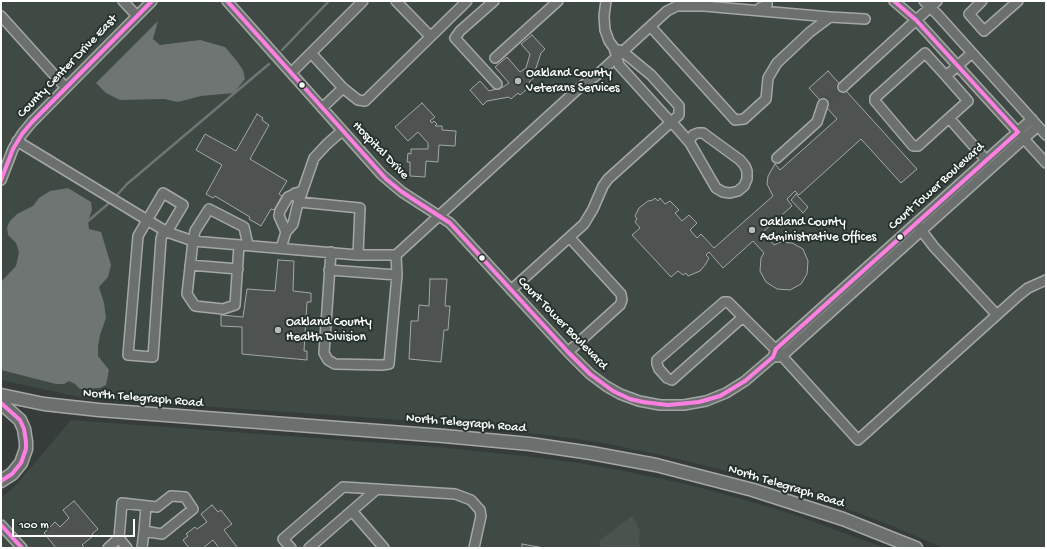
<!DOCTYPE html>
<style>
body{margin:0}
#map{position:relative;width:1047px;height:549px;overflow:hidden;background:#363c39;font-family:"Gochi Hand",sans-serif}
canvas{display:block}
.frame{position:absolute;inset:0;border:2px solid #fff;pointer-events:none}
.scale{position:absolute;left:12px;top:519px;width:123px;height:18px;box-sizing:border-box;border:2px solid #fff;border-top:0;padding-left:5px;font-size:12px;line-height:14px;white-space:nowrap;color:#fff;-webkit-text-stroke:3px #26332d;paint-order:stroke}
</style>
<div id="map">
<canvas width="1047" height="549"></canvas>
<div class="frame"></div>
<div class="scale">100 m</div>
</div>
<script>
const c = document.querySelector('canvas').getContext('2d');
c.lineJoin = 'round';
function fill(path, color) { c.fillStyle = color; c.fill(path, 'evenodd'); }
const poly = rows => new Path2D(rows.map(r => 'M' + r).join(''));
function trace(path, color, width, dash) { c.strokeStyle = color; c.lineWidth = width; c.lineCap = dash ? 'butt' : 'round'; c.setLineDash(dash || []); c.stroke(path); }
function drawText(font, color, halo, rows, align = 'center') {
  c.font = font + ' "Gochi Hand",sans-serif'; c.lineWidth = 4; c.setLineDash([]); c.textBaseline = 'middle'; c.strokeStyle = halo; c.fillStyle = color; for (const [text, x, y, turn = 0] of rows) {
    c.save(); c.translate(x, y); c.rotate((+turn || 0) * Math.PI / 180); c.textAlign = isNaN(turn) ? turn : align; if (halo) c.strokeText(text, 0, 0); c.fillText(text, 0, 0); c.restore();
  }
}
fill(poly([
 [1,1,1046,1,1046,548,944,548,887,524,837,505,779,486,735,473,666,456,598,442,546,435,417,421,84,398,1,380],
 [71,420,437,447,526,456,578,463,619,470,686,484,745,500,792,514,885,548,1,548,1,498,13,488,33,465]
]), '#3f4a45');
fill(poly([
 [632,516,640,530,639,542,640,548,601,548,599,541]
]), '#4a544f');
fill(poly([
 [158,21,153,39,160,45,200,40,225,47,236,60,243,70,245,79,234,93,201,96,178,102,164,99,120,100,106,93,96,83],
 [68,188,91,202,92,210,88,221,89,229,101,232,111,265,108,277,99,287,104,303,106,318,100,335,98,346,98,356,109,370,106,385,100,388,80,389,75,384,69,381,64,384,56,384,1,370,1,282,16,266,19,252,16,243,8,235,7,227,10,221,17,214,33,206,39,198,50,191]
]), '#6e7572');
trace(poly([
 [282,50,329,1],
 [118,194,127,184,269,64],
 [88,221,108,204]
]), '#6e7572', 2.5);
const building = poly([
 [532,35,545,49,541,53,534,74,536,76,529,82,532,85,520,95,518,93,511,99,509,97,487,101,483,105,470,90,480,81,489,91,503,87,509,83,495,67,507,57,520,72,526,68,530,54,521,44,532,35],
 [828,71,917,169,901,183,861,139,799,195,795,191,787,199,792,206,763,232,774,245,780,242,792,243,803,249,808,261,807,274,801,284,790,290,777,289,766,282,760,271,761,258,764,253,753,241,723,268,709,252,706,255,709,258,705,265,700,271,688,276,686,273,683,275,678,271,671,277,632,235,640,228,635,222,637,219,635,216,639,208,648,201,653,200,655,198,658,201,660,198,665,204,670,201,679,210,675,213,682,221,689,215,697,223,690,230,697,238,701,234,714,248,773,196,767,184,768,176,775,164,780,170,837,119,809,88,828,71],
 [422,103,435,117,430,121,432,123,434,121,437,124,435,126,442,126,442,130,456,131,455,146,439,145,438,162,426,161,425,177,410,176,410,162,407,162,408,153,411,154,411,149,428,149,428,143,418,132,408,141,395,127,422,103],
 [257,114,263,118,262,120,269,125,250,159,287,181,279,194,282,196,274,210,271,209,261,226,249,219,250,217,215,196,213,198,206,194,222,165,196,150,205,134,236,151,257,114],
 [796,194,808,207,803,213,791,200,796,194],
 [278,260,294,261,293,291,311,293,311,302,307,302,304,351,307,351,307,360,242,354,242,327,221,326,221,315,243,317,247,289,275,291,278,260],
 [430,279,447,279,445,306,450,306,448,330,444,330,441,362,409,359,411,321,418,321,419,305,429,306,430,279],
 [74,501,98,529,92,534,93,536,82,545,85,548,56,548,44,533,55,522,60,527,69,518,63,510,74,501],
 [212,505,218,512,221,510,232,524,224,530,237,547,236,548,219,548,213,540,203,548,189,548,183,540,188,536,186,534,195,527,197,529,207,522,201,514,212,505],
 [522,544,544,548,522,548,522,544]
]);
fill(building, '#4e5351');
trace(building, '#a5a7a6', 1);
trace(poly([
 [823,104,843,87]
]), '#4a504d', 9, [9, 4.5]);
const minor = poly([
 [123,1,137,16],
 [227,1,382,175,402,192,450,223,568,352,590,374,606,386,620,394,639,401,660,405,684,405,706,401,726,393,745,381,773,357,776,349,1032,119],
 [396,1,430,36],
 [494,1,460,31,455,38,497,84],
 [606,1,604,16,605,30,609,41,614,48,619,65,666,117,677,128,690,143,716,188,723,192,730,193,738,191,744,186,747,179,747,171,745,166,740,160,703,133,698,133,693,135,690,140,690,143],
 [894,1,916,20,1046,163],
 [924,1,938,15,1046,135],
 [982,1,969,14,984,31,1018,1],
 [760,8,767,5,767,1],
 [1,16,65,87],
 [830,17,865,19],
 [311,53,343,88],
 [972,53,946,76,925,53,875,98,875,101,913,146,918,146,949,118,986,160],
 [495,58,558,1],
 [291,73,363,1],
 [946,76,968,101,949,118],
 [843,87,937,1],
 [322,108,343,88,358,100,365,101,467,1],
 [17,141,167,232,193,241,358,255,396,255,578,89,597,75,667,11,677,6,704,6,830,17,810,32,777,63,768,78,766,99,744,119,735,120,651,27],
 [777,158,817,122,823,104],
 [1,180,13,149,22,134,32,122,152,1],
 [295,193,299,202,360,208,358,255],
 [918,226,934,247,997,315],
 [164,230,161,239,153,357,128,355,138,236,163,193,183,205,167,232],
 [286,232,279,216,280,211,288,197,299,192],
 [239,245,235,305,223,309,195,306,187,294,193,241,195,231,209,209,244,227,248,245],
 [281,248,286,232,293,224,297,207,314,158,327,144,342,131],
 [331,252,324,353,328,360,335,364,382,365,389,364,397,275,396,255],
 [190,265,238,269],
 [329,270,397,275],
 [511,290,584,224,593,209,603,186,608,179,679,115,679,106,651,75,628,56,619,50],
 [743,317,672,380,667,378,659,369,657,364,657,360,724,302,728,302,782,356,858,440,1018,296,1028,288,1046,280],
 [568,352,620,305,622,300,621,294,570,238],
 [777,357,782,356,1038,126],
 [352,511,384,548],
 [1,525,22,548],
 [144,531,146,506],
 [119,538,127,548],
 [108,548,119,538,122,503,157,507,171,496,185,497,193,509,162,534,144,531,142,548],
 [291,548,283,539,343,487,455,494,471,500,480,510,481,516,474,548],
 [309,548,377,489]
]);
const major = poly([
 [1,395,44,404,99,410,444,436,530,444,591,453,656,465,753,490,843,519,916,548],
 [1,403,20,420,24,429,26,442,26,449,21,463,12,474,1,481]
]);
trace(minor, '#a5a7a6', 12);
trace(major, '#a5a7a6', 15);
trace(minor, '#6b6f6d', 9);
trace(major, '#6b6f6d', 12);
trace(poly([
 [227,1,386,179,402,192,450,223,568,352,590,374,613,391,630,399,643,402,668,405,699,402,720,396,745,381,773,357,776,349,1018,132],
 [894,1,916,20,1018,132],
 [1,180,13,149,22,134,32,122,152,1],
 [1,403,20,420,24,429,26,442,26,449,21,463,12,474,1,481],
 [1,525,22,548]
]), '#ff80e2', 4);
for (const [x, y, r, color] of [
 [518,81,4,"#b9bbba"],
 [302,85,3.5,"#fff"],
 [752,230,4,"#b9bbba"],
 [900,237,3.5,"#fff"],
 [482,258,3.5,"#fff"],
 [278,330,4,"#b9bbba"]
]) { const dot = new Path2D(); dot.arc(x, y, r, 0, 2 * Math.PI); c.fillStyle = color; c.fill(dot); trace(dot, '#26332d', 1.5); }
drawText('13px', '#fff', '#26332d', [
 ["County Center Drive East",68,67,-46],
 ["Hospital Drive",380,151,46],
 ["Court Tower Boulevard",937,187,-42],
 ["Court Tower Boulevard",562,324,46],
 ["North Telegraph Road",143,399,5],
 ["North Telegraph Road",466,424,5],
 ["North Telegraph Road",786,487,17]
]);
drawText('13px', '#fff', '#26332d', [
 ["Oakland County",526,74],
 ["Veterans Services",526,89],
 ["Oakland County",760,223],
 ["Administrative Offices",760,238],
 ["Oakland County",286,323],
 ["Health Division",286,338]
], 'left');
</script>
